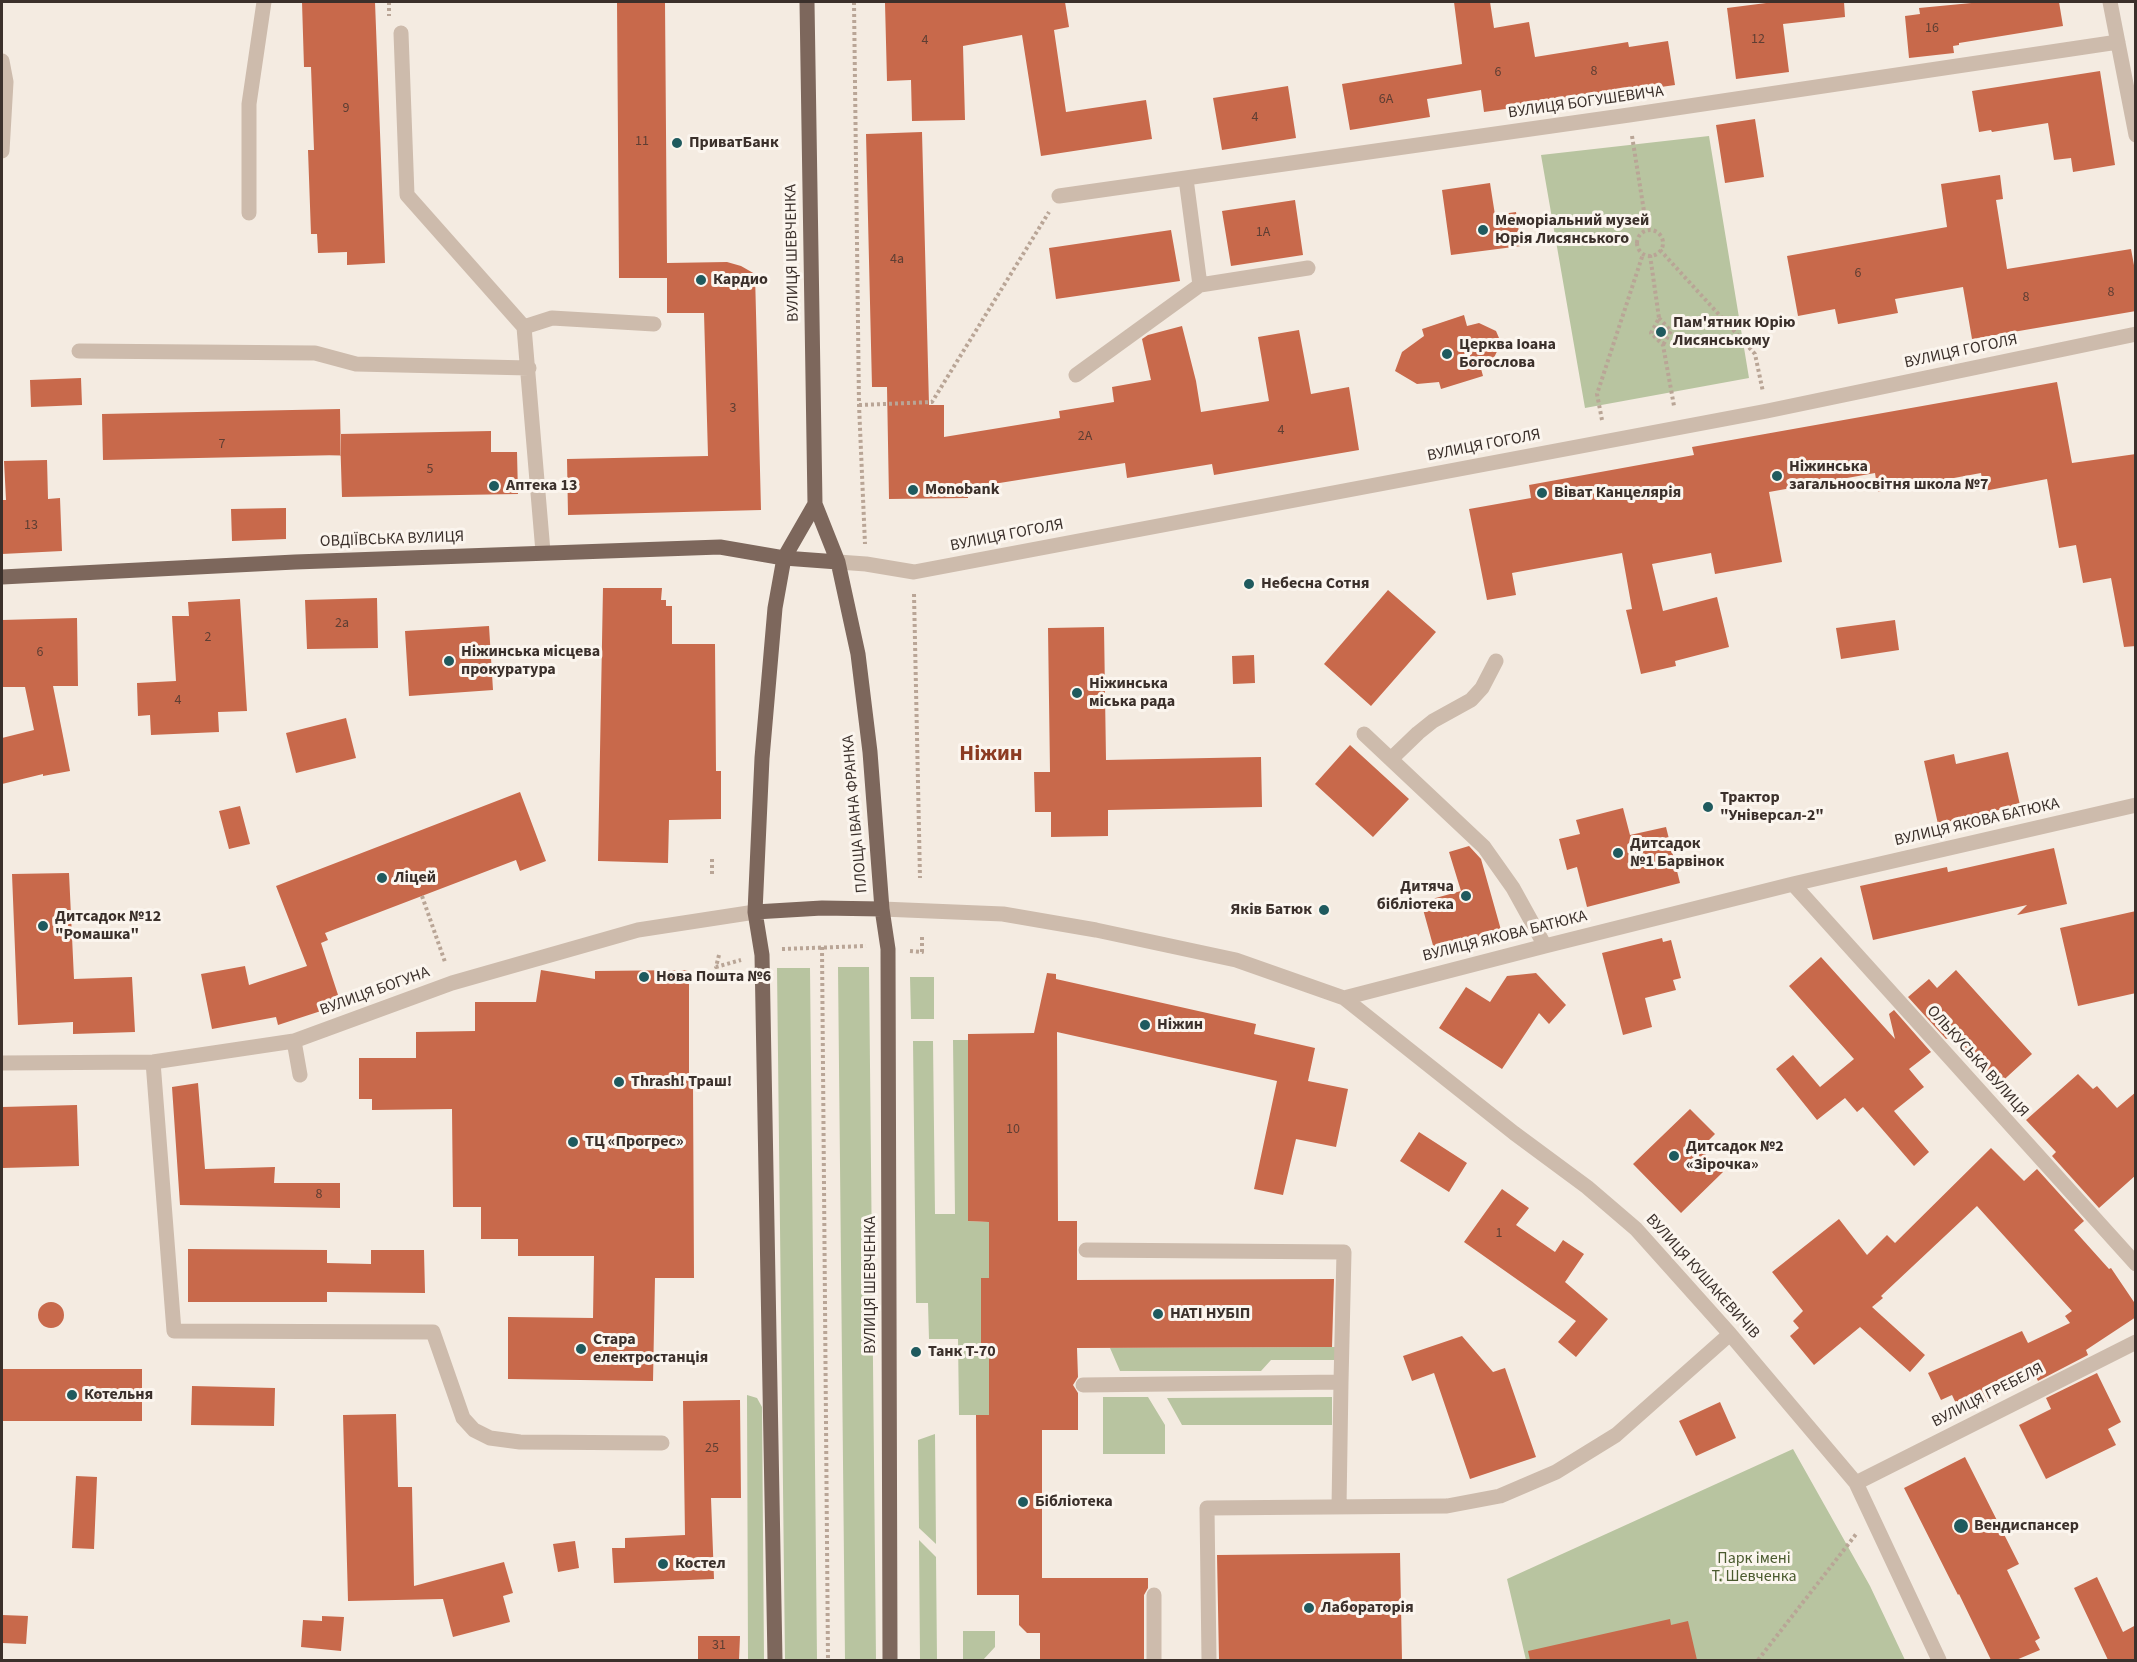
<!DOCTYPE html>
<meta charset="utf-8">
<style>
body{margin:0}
#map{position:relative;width:2137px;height:1662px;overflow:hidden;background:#f4ebe1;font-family:"Source Sans 3",sans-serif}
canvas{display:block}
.frame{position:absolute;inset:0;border:3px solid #3b302b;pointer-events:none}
</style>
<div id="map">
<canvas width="2137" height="1662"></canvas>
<div class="frame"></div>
</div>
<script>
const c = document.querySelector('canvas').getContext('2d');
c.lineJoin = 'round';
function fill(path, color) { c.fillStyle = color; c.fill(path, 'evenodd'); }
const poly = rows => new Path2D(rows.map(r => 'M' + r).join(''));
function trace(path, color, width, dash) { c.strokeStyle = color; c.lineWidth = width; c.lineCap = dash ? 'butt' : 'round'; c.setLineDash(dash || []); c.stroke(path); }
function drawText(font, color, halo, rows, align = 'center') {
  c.font = font + ' "Source Sans 3",sans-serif'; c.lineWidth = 6; c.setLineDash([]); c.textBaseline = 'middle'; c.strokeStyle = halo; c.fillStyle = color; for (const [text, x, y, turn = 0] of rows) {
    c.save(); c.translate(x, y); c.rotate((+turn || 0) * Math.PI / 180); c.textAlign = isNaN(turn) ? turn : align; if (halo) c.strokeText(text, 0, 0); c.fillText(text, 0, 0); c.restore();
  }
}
fill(poly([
 [1709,136,1749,378,1585,408,1541,155],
 [838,967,869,967,876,1660,845,1660],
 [777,968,810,968,817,1660,785,1660],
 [910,977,934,977,934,1019,911,1019],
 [953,1040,968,1040,968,1221,989,1222,989,1278,981,1279,981,1356,989,1356,989,1415,959,1415,958,1339,929,1339,928,1303,916,1303,913,1041,933,1041,935,1214,955,1214],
 [1335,1347,1335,1360,1271,1360,1261,1371,1120,1371,1110,1348],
 [747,1395,757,1398,762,1407,764,1660,748,1660],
 [1103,1397,1148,1397,1165,1425,1165,1454,1103,1454],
 [1332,1397,1332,1425,1182,1425,1167,1398],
 [935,1434,936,1544,919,1528,918,1440],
 [1793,1449,1870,1586,1905,1660,1526,1660,1507,1579],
 [919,1540,936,1557,937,1660,920,1660],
 [963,1631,995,1631,995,1647,983,1660,963,1660]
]), '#b8c4a0');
fill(poly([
 [302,2,375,2,385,263,347,265,347,252,318,253,317,234,311,234,308,150,314,150,311,67,304,67],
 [617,2,665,2,667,263,727,262,741,266,755,274,761,510,568,515,567,459,708,456,704,313,667,313,667,278,619,278],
 [920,2,1065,2,1069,27,1054,30,1066,112,1146,100,1152,139,1041,156,1022,35,963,46,965,120,912,121,911,80,887,81,885,3],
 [1454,2,1490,2,1494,28,1529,22,1535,57,1628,42,1629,47,1668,41,1675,85,1484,112,1481,90,1427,99,1430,117,1350,130,1342,84,1462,64],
 [1774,2,1844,2,1845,17,1783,24,1789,72,1736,79,1727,8],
 [1982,2,2059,2,2063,26,1959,43,1959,45,1953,46,1954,53,1909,58,1905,16,1920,14,1919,8],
 [2100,71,2115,165,2073,172,2071,158,2054,160,2048,123,1992,132,1991,130,1979,132,1972,91],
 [1288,86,1296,138,1222,150,1213,98],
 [1755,119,1764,177,1725,183,1716,125],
 [922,132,929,405,944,405,944,437,1060,418,1059,411,1114,402,1112,387,1151,380,1142,339,1148,335,1182,326,1196,381,1201,412,1269,401,1258,337,1299,330,1311,394,1349,387,1359,450,1214,475,1212,464,1127,478,1125,463,968,488,968,498,889,499,887,387,872,387,866,134],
 [2000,175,2003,199,1996,200,2007,269,2131,249,2136,276,2136,311,1972,339,1963,287,1895,299,1898,313,1838,324,1835,309,1798,316,1787,256,1947,227,1941,184],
 [1490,183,1495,215,1516,212,1521,246,1451,255,1442,190],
 [1295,200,1303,255,1231,266,1222,211],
 [1171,230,1180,281,1056,299,1049,248],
 [1464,315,1467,326,1479,323,1496,331,1499,338,1500,345,1492,362,1480,365,1483,376,1441,389,1439,382,1417,384,1395,371,1402,352,1424,336,1422,329],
 [81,378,82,405,31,407,30,380],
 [2057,382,2072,463,2136,454,2136,646,2124,647,2111,578,2083,583,2076,545,2059,548,2047,479,1984,491,1981,473,1878,492,1875,473,1769,492,1782,562,1715,574,1711,553,1652,564,1663,611,1717,597,1729,647,1675,661,1676,666,1641,674,1626,610,1632,609,1622,553,1512,573,1516,595,1487,600,1469,509,1531,498,1529,485,1694,455,1692,447],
 [340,409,341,455,103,460,102,414],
 [491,431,491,452,517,452,518,494,342,497,340,434],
 [47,460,48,499,60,498,62,551,2,554,2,500,6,500,4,461],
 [286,508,286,539,232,541,231,509],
 [603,588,662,588,661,600,666,600,666,606,672,606,672,644,715,644,716,771,721,771,721,819,669,820,668,863,598,861],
 [1388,590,1436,632,1371,706,1324,664],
 [377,598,378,648,307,649,305,600],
 [240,599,247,711,218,712,219,732,151,735,150,715,138,716,137,683,176,681,172,616,189,616,188,602],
 [77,618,78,686,53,686,70,771,43,776,43,774,2,784,2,738,34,730,25,687,2,687,2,620],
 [1895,620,1899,650,1841,659,1836,628],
 [489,626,493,690,409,696,405,631],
 [1104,627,1106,760,1261,757,1262,807,1108,810,1108,836,1051,837,1051,812,1035,812,1034,772,1050,772,1048,628],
 [1254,655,1255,683,1233,684,1232,656],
 [346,718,356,758,296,773,286,733],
 [1350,745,1409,799,1373,837,1315,784],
 [2008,752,2020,805,1938,824,1924,761,1954,754,1956,764],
 [520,792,546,861,520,871,516,860,325,933,328,940,321,943,342,1007,325,1013,324,1010,278,1025,276,1017,212,1029,201,974,245,966,249,985,307,966,276,886],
 [240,806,250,844,229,849,219,811],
 [1623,808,1630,835,1666,827,1680,883,1587,907,1577,867,1567,870,1559,839,1580,834,1576,820],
 [1469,846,1481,859,1501,930,1434,949,1421,902,1461,891,1449,852],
 [2054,848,2067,904,2017,915,2027,905,1873,940,1860,886,1947,867,1948,872],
 [69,873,74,979,132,977,135,1032,73,1034,73,1022,18,1025,12,874],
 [2136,911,2136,993,2078,1006,2060,928],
 [1662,938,1663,942,1671,940,1681,978,1673,980,1676,990,1645,998,1652,1027,1623,1035,1602,953],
 [1821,957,1895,1039,1889,1014,1894,1010,1931,1052,1909,1069,1924,1087,1894,1111,1929,1152,1914,1166,1863,1107,1857,1112,1845,1098,1817,1120,1776,1069,1793,1055,1820,1087,1854,1059,1789,986],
 [541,970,595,979,595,971,689,970,689,1083,693,1083,694,1278,655,1278,653,1381,508,1379,508,1317,593,1318,594,1256,518,1256,518,1239,481,1239,481,1207,453,1207,452,1109,372,1110,372,1099,359,1099,359,1058,416,1058,416,1032,475,1031,475,1002,536,1002],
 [1956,970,2032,1054,1996,1087,1950,1037,1946,1039,1908,997,1929,979,1937,988],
 [1047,973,1056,974,1056,979,1256,1024,1254,1034,1315,1048,1308,1081,1348,1089,1336,1147,1296,1139,1283,1195,1254,1189,1277,1081,1057,1032,1058,1221,1077,1221,1077,1280,1334,1279,1332,1347,1077,1348,1078,1377,1073,1385,1078,1393,1078,1430,1042,1430,1042,1578,1148,1578,1148,1588,1144,1595,1144,1660,1040,1660,1040,1633,1027,1633,1019,1625,1019,1595,977,1595,976,1415,989,1415,989,1356,981,1357,981,1278,989,1278,989,1222,968,1221,968,1034,1034,1033],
 [1536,973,1566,1005,1549,1024,1539,1013,1502,1069,1439,1028,1466,987,1490,1002,1507,976],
 [2078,1074,2093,1089,2097,1086,2117,1108,2136,1092,2136,1175,2099,1208,2052,1156,2056,1152,2026,1120],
 [198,1083,205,1169,275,1167,274,1183,340,1183,340,1208,180,1205,172,1087],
 [77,1105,79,1166,2,1168,2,1107],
 [1690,1109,1715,1134,1700,1149,1723,1172,1681,1213,1633,1164],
 [1419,1132,1467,1163,1449,1192,1400,1161],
 [1991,1148,2024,1181,2037,1169,2084,1221,2074,1230,2109,1269,2111,1268,2136,1305,2136,1317,2086,1350,2088,1355,2038,1381,2032,1369,1985,1392,1989,1401,1961,1414,1952,1395,1941,1400,1928,1373,2022,1331,2028,1343,2070,1323,2065,1316,2072,1311,1977,1206,1881,1296,1883,1298,1872,1307,1925,1355,1910,1372,1860,1327,1814,1365,1790,1336,1799,1328,1793,1321,1803,1311,1772,1272,1839,1219,1867,1255,1887,1235,1895,1243],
 [1502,1189,1529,1208,1516,1225,1555,1252,1563,1240,1584,1254,1565,1282,1608,1319,1576,1357,1558,1342,1576,1321,1464,1242],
 [188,1249,327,1250,327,1263,371,1264,371,1250,424,1250,425,1293,327,1292,327,1302,188,1302],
 '38 1315a13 13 0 1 1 26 0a13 13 0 1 1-26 0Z',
 [1462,1336,1493,1372,1505,1368,1536,1457,1470,1479,1434,1373,1412,1381,1403,1356],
 [2,1369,142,1369,142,1421,2,1421],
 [2097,1373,2121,1422,2108,1429,2116,1445,2046,1479,2019,1425,2051,1409,2046,1398],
 [192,1386,275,1388,274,1426,191,1425],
 [740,1400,741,1498,711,1498,714,1579,614,1583,612,1548,625,1548,625,1538,685,1535,683,1401],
 [1720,1402,1736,1438,1696,1456,1679,1421],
 [396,1414,398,1487,412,1487,414,1586,504,1562,513,1593,503,1596,510,1622,453,1637,443,1599,348,1601,343,1415],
 [1965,1457,2019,1564,2007,1570,2040,1638,2035,1641,2040,1650,2016,1660,1991,1660,1959,1594,1958,1595,1904,1488],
 [76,1476,97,1477,94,1549,72,1548],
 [575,1541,579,1568,558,1572,553,1544],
 [1400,1553,1402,1660,1219,1660,1217,1555],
 [2097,1577,2123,1632,2136,1625,2136,1660,2108,1660,2074,1588],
 [2,1615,28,1616,26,1644,2,1643],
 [322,1616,344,1617,341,1651,301,1647,303,1620,322,1621],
 [1670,1619,1671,1625,1688,1621,1697,1660,1530,1660,1528,1651],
 [698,1636,740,1636,739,1660,698,1660]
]), '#c8694b');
trace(poly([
 [389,2,389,16],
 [854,2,859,405,865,544],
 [1632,136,1647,230],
 '1637 243a13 13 0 1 1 26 0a13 13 0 1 1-26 0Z',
 [1660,250,1755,354,1763,392],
 [1650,255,1659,318,1651,333,1663,345,1674,406],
 [1659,318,1671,331,1663,345],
 [859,405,932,402,1049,212],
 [1602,420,1597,394,1643,254],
 [914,594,920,878],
 [712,859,712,875],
 [422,896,445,962],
 [822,947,828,1660],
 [782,949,866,946],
 [910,951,922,952,922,937],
 [719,955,716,967,741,960],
 [1758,1660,1857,1533]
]), '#b9a596', 4, [3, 3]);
trace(poly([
 [2110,2,2136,135],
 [401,33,407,195,524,327,543,552],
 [2,61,6,82,2,151],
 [1186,179,1200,285,1308,268],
 [1059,196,1629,115,2118,42],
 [249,213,249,104,264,2],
 [524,327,552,318,654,324],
 [79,351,315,353,356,364,529,368],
 [1076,375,1200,285],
 [838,562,866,564,914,572,1767,411,2136,334],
 [1364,734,1484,847,1513,888,1545,946],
 [1391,759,1418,733,1433,721,1471,700,1482,688,1496,661],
 [1793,884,2136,1264],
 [882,909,1003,914,1096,930,1236,960,1344,998,1545,946,1793,884,2136,805],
 [1344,998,1514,1133,1587,1187,1636,1229,1730,1334,1856,1483,1939,1660],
 [294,1041,300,1075],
 [153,1062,174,1331,433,1332,463,1418,474,1430,490,1438,520,1442,662,1443],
 [2,1063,153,1062,294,1041,452,983,638,930,755,912],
 [1086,1250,1344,1252,1341,1382],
 [1083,1385,1341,1382,1339,1507],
 [1856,1483,2136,1342],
 [1154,1595,1154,1660],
 [1209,1660,1207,1508,1447,1506,1500,1496,1556,1472,1616,1435,1730,1334]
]), '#cdbbac', 15);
trace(poly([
 [807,2,815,504,838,562,858,654,870,752,882,909,888,949,890,1660],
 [2,577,295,562,720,547,784,558,838,562],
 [755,912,822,908,882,909],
 [775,1660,762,955,755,912,762,758,775,608,784,558,815,504]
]), '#7d675c', 15);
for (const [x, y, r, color] of [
 [677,143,6,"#1f5a5e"],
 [1483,230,6,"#1f5a5e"],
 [701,280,6,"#1f5a5e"],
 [1661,332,6,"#1f5a5e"],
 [1447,354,6,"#1f5a5e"],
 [1777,476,6,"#1f5a5e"],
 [494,486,6,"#1f5a5e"],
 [913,490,6,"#1f5a5e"],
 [1542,493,6,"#1f5a5e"],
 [1249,584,6,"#1f5a5e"],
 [449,661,6,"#1f5a5e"],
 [1077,693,6,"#1f5a5e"],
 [1708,807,6,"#1f5a5e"],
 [1618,853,6,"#1f5a5e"],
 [382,878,6,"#1f5a5e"],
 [1466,896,6,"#1f5a5e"],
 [1324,910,6,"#1f5a5e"],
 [43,926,6,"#1f5a5e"],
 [644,977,6,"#1f5a5e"],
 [1145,1025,6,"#1f5a5e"],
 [619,1082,6,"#1f5a5e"],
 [573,1142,6,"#1f5a5e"],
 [1674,1156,6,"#1f5a5e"],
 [1158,1314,6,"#1f5a5e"],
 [581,1349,6,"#1f5a5e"],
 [916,1352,6,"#1f5a5e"],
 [72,1395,6,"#1f5a5e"],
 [1023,1502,6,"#1f5a5e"],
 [1961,1526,8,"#1f5a5e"],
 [663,1564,6,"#1f5a5e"],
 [1309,1608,6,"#1f5a5e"]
]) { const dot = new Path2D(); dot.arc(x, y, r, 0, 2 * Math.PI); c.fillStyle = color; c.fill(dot); trace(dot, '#fbf5ee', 2); }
drawText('14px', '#5e3e33', null, [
 ["16",1932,29],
 ["12",1758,40],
 ["4",925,41],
 ["8",1594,72],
 ["6",1498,73],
 ["6А",1386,100],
 ["9",346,109],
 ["4",1255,118],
 ["11",642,142],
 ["1А",1263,233],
 ["4а",897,260],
 ["6",1858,274],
 ["8",2111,293],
 ["8",2026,298],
 ["3",733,409],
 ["4",1281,431],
 ["2А",1085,437],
 ["7",222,445],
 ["5",430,470],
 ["13",31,526],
 ["2а",342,624],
 ["2",208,638],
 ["6",40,653],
 ["4",178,701],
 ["10",1013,1130],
 ["8",319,1195],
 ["1",1499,1234],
 ["25",712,1449],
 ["31",719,1646]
]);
drawText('16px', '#3b302b', '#fbf5ee', [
 ["ВУЛИЦЯ БОГУШЕВИЧА",1586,103,-8],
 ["ВУЛИЦЯ ШЕВЧЕНКА",793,253,-91],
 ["ВУЛИЦЯ ГОГОЛЯ",1961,352,-12],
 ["ВУЛИЦЯ ГОГОЛЯ",1484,446,-11],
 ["ВУЛИЦЯ ГОГОЛЯ",1007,536,-11],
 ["ОВДІЇВСЬКА ВУЛИЦЯ",392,540,-2],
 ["ПЛОЩА ІВАНА ФРАНКА",856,814,-95],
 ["ВУЛИЦЯ ЯКОВА БАТЮКА",1977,823,-13],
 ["ВУЛИЦЯ ЯКОВА БАТЮКА",1505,937,-14],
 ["ВУЛИЦЯ БОГУНА",375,992,-20],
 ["ОЛЬКУСЬКА ВУЛИЦЯ",1977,1062,48],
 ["ВУЛИЦЯ КУШАКЕВИЧІВ",1702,1277,48],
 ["ВУЛИЦЯ ШЕВЧЕНКА",871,1285,-90],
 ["ВУЛИЦЯ ГРЕБЕЛЯ",1988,1396,-27]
]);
drawText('bold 16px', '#3b302b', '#fbf5ee', [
 ["ПриватБанк",689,143],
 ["Меморіальний музей",1495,221],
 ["Юрія Лисянського",1495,239],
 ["Кардио",713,280],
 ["Пам'ятник Юрію",1673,323],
 ["Лисянському",1673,341],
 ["Церква Іоана",1459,345],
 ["Богослова",1459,363],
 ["Ніжинська",1789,467],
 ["загальноосвітня школа №7",1789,485],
 ["Аптека 13",506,486],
 ["Monobank",925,490],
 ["Віват Канцелярія",1554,493],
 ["Небесна Сотня",1261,584],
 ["Ніжинська місцева",461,652],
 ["прокуратура",461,670],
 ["Ніжинська",1089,684],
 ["міська рада",1089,702],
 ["Трактор",1720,798],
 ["\"Універсал-2\"",1720,816],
 ["Дитсадок",1630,844],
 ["№1 Барвінок",1630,862],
 ["Ліцей",394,878],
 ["Дитяча",1454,887,"right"],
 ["бібліотека",1454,905,"right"],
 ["Яків Батюк",1312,910,"right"],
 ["Дитсадок №12",55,917],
 ["\"Ромашка\"",55,935],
 ["Нова Пошта №6",656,977],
 ["Ніжин",1157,1025],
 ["Thrash! Траш!",631,1082],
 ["ТЦ «Прогрес»",585,1142],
 ["Дитсадок №2",1686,1147],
 ["«Зірочка»",1686,1165],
 ["НАТІ НУБІП",1170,1314],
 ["Cтара",593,1340],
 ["електростанція",593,1358],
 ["Танк Т-70",928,1352],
 ["Котельня",84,1395],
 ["Бібліотека",1035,1502],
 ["Вендиспансер",1974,1526],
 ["Костел",675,1564],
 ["Лабораторія",1321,1608]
], 'left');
drawText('16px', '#4a5a2e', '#fbf5ee', [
 ["Парк імені",1754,1559],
 ["Т. Шевченка",1754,1577]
]);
drawText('bold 22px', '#8c3b22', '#fbf5ee', [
 ["Ніжин",991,755]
]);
</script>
